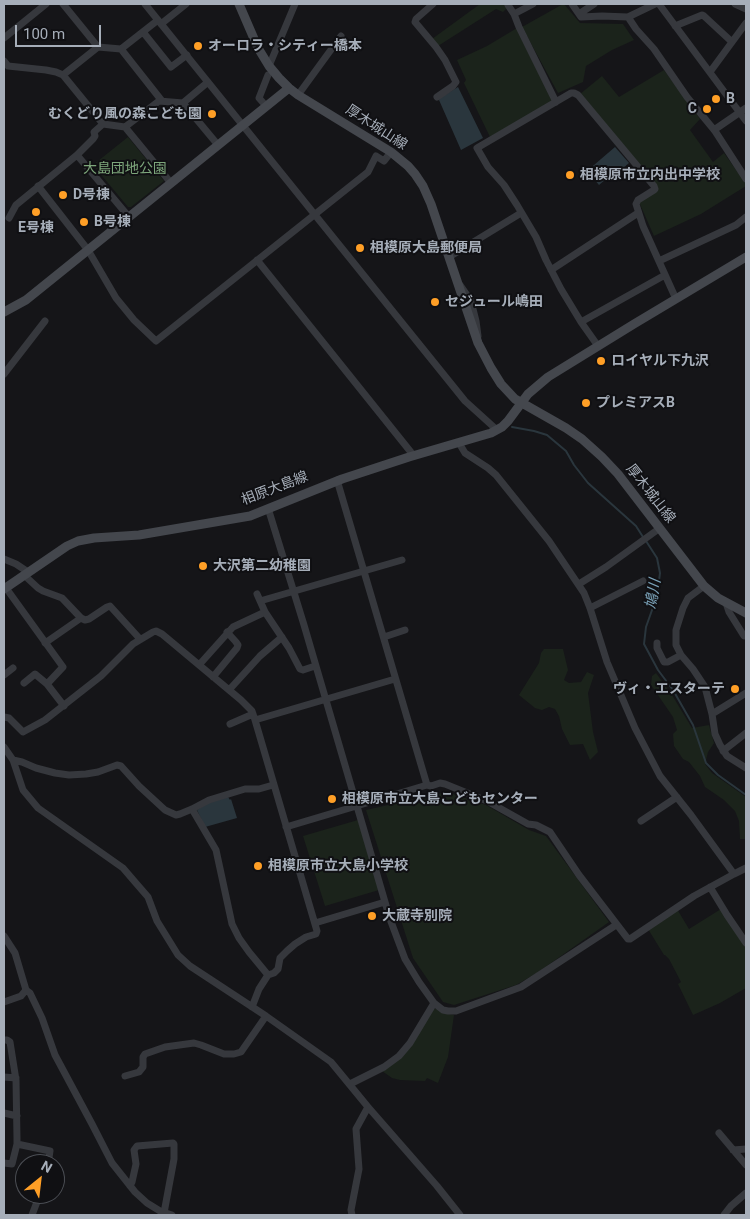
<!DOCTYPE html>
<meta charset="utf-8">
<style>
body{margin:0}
#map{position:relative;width:750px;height:1219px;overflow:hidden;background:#151518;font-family:Roboto,sans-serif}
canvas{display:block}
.frame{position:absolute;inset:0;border:5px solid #a6aeb9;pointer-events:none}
.north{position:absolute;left:15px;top:1154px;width:50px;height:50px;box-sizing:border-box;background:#101013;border:1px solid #4c4f55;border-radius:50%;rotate:29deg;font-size:14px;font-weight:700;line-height:20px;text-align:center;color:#a6aeb9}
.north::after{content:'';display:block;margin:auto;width:18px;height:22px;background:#ff9f26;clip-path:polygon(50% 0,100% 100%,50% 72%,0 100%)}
.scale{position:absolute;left:15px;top:25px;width:86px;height:22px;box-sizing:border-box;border:2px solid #a6aeb9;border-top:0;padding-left:6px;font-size:15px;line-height:18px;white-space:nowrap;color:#a6aeb9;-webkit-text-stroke:4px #101013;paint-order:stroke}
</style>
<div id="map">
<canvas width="750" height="1219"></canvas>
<div class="frame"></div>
<div class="north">N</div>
<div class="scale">100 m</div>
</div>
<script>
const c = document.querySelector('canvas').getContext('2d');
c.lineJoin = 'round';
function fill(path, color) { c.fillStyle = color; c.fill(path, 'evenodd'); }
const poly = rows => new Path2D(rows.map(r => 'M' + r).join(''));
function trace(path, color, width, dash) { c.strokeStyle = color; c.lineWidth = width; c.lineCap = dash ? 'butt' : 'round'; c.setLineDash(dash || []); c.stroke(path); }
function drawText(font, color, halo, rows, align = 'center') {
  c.font = font + ' Roboto,"Noto Sans JP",sans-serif'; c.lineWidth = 4; c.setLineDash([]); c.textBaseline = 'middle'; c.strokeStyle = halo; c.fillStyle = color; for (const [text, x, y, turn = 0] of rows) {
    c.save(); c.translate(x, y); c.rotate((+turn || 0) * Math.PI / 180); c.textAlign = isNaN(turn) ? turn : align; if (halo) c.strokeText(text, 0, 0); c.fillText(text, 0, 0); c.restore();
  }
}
fill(poly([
 [480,4,511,4,503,12,496,9,438,46,432,39],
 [563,4,564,4,580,23,623,24,634,40,612,50,586,66,583,82,558,93,522,27],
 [517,28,553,102,490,137,464,83,466,80,457,60,487,46],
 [664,70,700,119,690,130,713,162,724,153,746,184,746,186,701,214,654,236,639,202,657,190,580,94,602,76,619,97],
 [128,137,164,181,131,207,128,207,93,165],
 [544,649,563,649,568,670,564,680,569,683,581,682,587,672,594,675,588,693,593,732,598,752,590,760,583,744,570,745,562,729,559,716,555,709,549,707,542,710,535,708,519,695,539,663,541,653],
 [656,673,672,695,692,728,709,725,714,743,708,752,705,764,712,773,746,797,746,837,745,839,740,839,739,821,735,811,724,800,705,787,700,776,689,762,683,759,674,746,673,734,677,730,673,717,651,685,652,676],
 [447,792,486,805,529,830,546,836,609,922,537,973,516,985,454,1005,443,1002,413,958,366,810],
 [358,820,379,890,325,906,303,836],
 [677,909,689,929,721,909,746,946,746,988,720,1003,693,1015,678,984,681,982,669,959,665,955,664,955,648,929],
 [433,1009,437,1009,449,1014,454,1015,448,1057,438,1083,427,1078,425,1081,400,1080,392,1078,382,1071,390,1066]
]), '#1b231b');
fill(poly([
 [458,87,483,138,461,150,439,100,440,98],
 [615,147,629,163,622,169,620,167,599,185,587,171],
 [228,797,230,800,231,799,237,818,205,827,197,810,209,802]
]), '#2a363d');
trace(poly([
 [512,427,534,431,547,435,566,451,574,465,588,483,636,526,643,537],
 [646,541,657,558,660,573,657,596,646,627,644,644,658,670,673,690,693,725,706,763,718,775,746,795]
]), '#2a363d', 2);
trace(poly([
 [63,4,98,47],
 [145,4,465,401,497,430],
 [433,4,416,19,415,22,436,47,445,60,456,82,453,86,437,97],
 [572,4,581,17,602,16,628,17,655,4],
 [659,4,746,121],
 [735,4,746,9],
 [508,5,514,14,519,27,556,102],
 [514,14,533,4],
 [579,14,594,4],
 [628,17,636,29,654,49,687,97,715,131,746,179],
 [161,24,186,4],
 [675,26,702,15,704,16,732,42],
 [143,32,171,67,187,55],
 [4,38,46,4],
 [121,49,162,101],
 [4,61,8,66,46,70,56,72,63,75,103,124,125,127,171,183],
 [269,66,295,4],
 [710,72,746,23],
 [63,75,98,47,121,49,158,20],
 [298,95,341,36],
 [183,103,218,145],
 [266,106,259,98,268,75],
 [125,127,159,101,183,103,208,82],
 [714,130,746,108],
 [77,155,129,217],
 [38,186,88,250,116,298,134,320,156,341,368,172,376,156,384,161,391,152],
 [9,218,16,205,77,155,93,139,95,136,94,132,103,124],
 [449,257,521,213],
 [257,260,414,456],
 [659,261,736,225,746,217],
 [551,270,638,213],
 [460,285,471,301,476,321,478,336],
 [581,322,665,275],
 [598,346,581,322,561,289,546,260,536,237,517,205,504,185,488,167,477,148,571,93,574,93,578,95,654,186,655,189,654,190,638,200,636,204,643,226,676,299],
 [4,374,45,321],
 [459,443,465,453,488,468,496,475,549,541,584,593,590,608,607,662,635,728,660,776,691,815,734,874,746,868],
 [337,480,427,785,431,786,440,783,445,784,487,801,528,824,536,825,550,832,579,875,628,939,630,939,694,896,734,874],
 [268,508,304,625,390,919,405,959,419,982,434,1003,443,1010,448,1011,456,1011,521,987,616,925],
 [4,559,16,564,28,572],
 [24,575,38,588,43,591,62,598,81,618,85,620,89,619,107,607,110,606,140,639],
 [579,584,606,567,660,528],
 [704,586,688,598,683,608,676,630,676,645,681,655,693,669,705,687,712,714,715,734,720,745,727,756,746,768],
 [6,588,63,667,47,684],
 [257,594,265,612,289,648,300,669,303,670,315,666],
 [260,601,402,560],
 [726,603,729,612,744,636,746,635],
 [590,608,643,581],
 [384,637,405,630],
 [45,643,81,618],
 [657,643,657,648,664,662,668,662,681,655],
 [199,665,233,627,265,612],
 [4,675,13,668],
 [213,677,237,648,238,645,236,642,227,632],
 [24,683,35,674,47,684,64,706],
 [229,690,260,656,282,637],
 [712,714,746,693],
 [4,717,9,718,23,732,45,720,101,676,133,644,153,632,156,631,162,634,241,700,252,711,255,720],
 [230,724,253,714],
 [4,747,13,760,23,790,38,808,123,868,135,882,148,897,157,921,178,955,190,966,266,1016,331,1062,368,1107,437,1186,460,1215],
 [723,751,746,733],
 [13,760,22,762,36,768,55,773,69,775,86,774,98,772,117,765,121,766,139,786,165,810,176,815,180,814,192,809,209,800,245,789,259,789,273,785],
 [192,809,216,850,232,924,239,938,249,952,268,975],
 [641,821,677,797],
 [286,827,427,785],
 [710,887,727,915,746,943],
 [315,923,385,902],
 [4,936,15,953,26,990,30,993,42,1018,55,1055,92,1124,112,1163,135,1192,147,1203,160,1211,172,1215],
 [4,1002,21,996,26,990],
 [252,1007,259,989,268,975,274,973,278,969,280,958,287,951,295,944,306,937,316,934,317,931,255,720,395,679],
 [4,1040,7,1040,10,1042,16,1080,17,1138,17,1144,12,1164,4,1163],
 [125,1076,139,1072,143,1067,143,1057,145,1054,165,1047,194,1043,201,1045,224,1054,234,1054,241,1052,266,1016],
 [4,1077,16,1078],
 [350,1084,384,1067,399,1056,410,1043,434,1003],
 [4,1113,17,1116],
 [719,1133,746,1165],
 [17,1144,50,1151,48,1164],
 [733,1150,746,1149],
 [130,1186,132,1182,136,1164,134,1150,137,1146,173,1143,174,1144,174,1159,164,1213],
 [32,1215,40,1194],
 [352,1215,351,1210,359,1169,356,1129,368,1107],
 [724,1215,731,1206,746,1193]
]), '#36383d', 7);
trace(poly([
 [239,4,258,48,269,66,279,78,289,88,298,95,391,152,408,166,415,174,423,186,431,204,478,343,491,368,501,384,515,399,566,428,582,439,602,457,618,474,704,586,718,598,746,613],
 [4,312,26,300,289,88],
 [4,589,67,546,78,541,94,538,139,535,250,516,342,479,409,457,491,433,502,427,508,421,528,394,548,377,634,324,746,257]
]), '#44474d', 9);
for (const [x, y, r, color] of [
 [198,46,5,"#ff9f26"],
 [716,99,5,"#ff9f26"],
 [707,109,5,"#ff9f26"],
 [212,114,5,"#ff9f26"],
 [570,175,5,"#ff9f26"],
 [63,195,5,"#ff9f26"],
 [36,212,5,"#ff9f26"],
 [84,222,5,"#ff9f26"],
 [360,248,5,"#ff9f26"],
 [435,302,5,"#ff9f26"],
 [601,361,5,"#ff9f26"],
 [586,403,5,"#ff9f26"],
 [203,566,5,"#ff9f26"],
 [735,689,5,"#ff9f26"],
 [332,799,5,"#ff9f26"],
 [258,866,5,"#ff9f26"],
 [372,916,5,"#ff9f26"]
]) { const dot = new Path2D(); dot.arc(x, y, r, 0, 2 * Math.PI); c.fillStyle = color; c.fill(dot); trace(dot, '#101013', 2); }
drawText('bold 14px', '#a6aeb9', '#101013', [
 ["オーロラ・シティー橋本",208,46],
 ["B",726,99],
 ["C",697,109,"right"],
 ["むくどり風の森こども園",202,114,"right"],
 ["相模原市立内出中学校",580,175],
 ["D号棟",73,195],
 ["B号棟",94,222],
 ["E号棟",36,228,"center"],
 ["相模原大島郵便局",370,248],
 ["セジュール嶋田",445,302],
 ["ロイヤル下九沢",611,361],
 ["プレミアスB",596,403],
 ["大沢第二幼稚園",213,566],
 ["ヴィ・エスターテ",725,689,"right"],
 ["相模原市立大島こどもセンター",342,799],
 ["相模原市立大島小学校",268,866],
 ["大蔵寺別院",382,916]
], 'left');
drawText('14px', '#a6aeb9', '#101013', [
 ["厚木城山線",376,128,33],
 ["相原大島線",275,489,-21],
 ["厚木城山線",650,494,52]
]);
drawText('14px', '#7da67b', '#101013', [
 ["大島団地公園",125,169]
]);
drawText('italic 15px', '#7aa1b7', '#101013', [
 ["鳩川",654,594,-81]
]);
</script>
